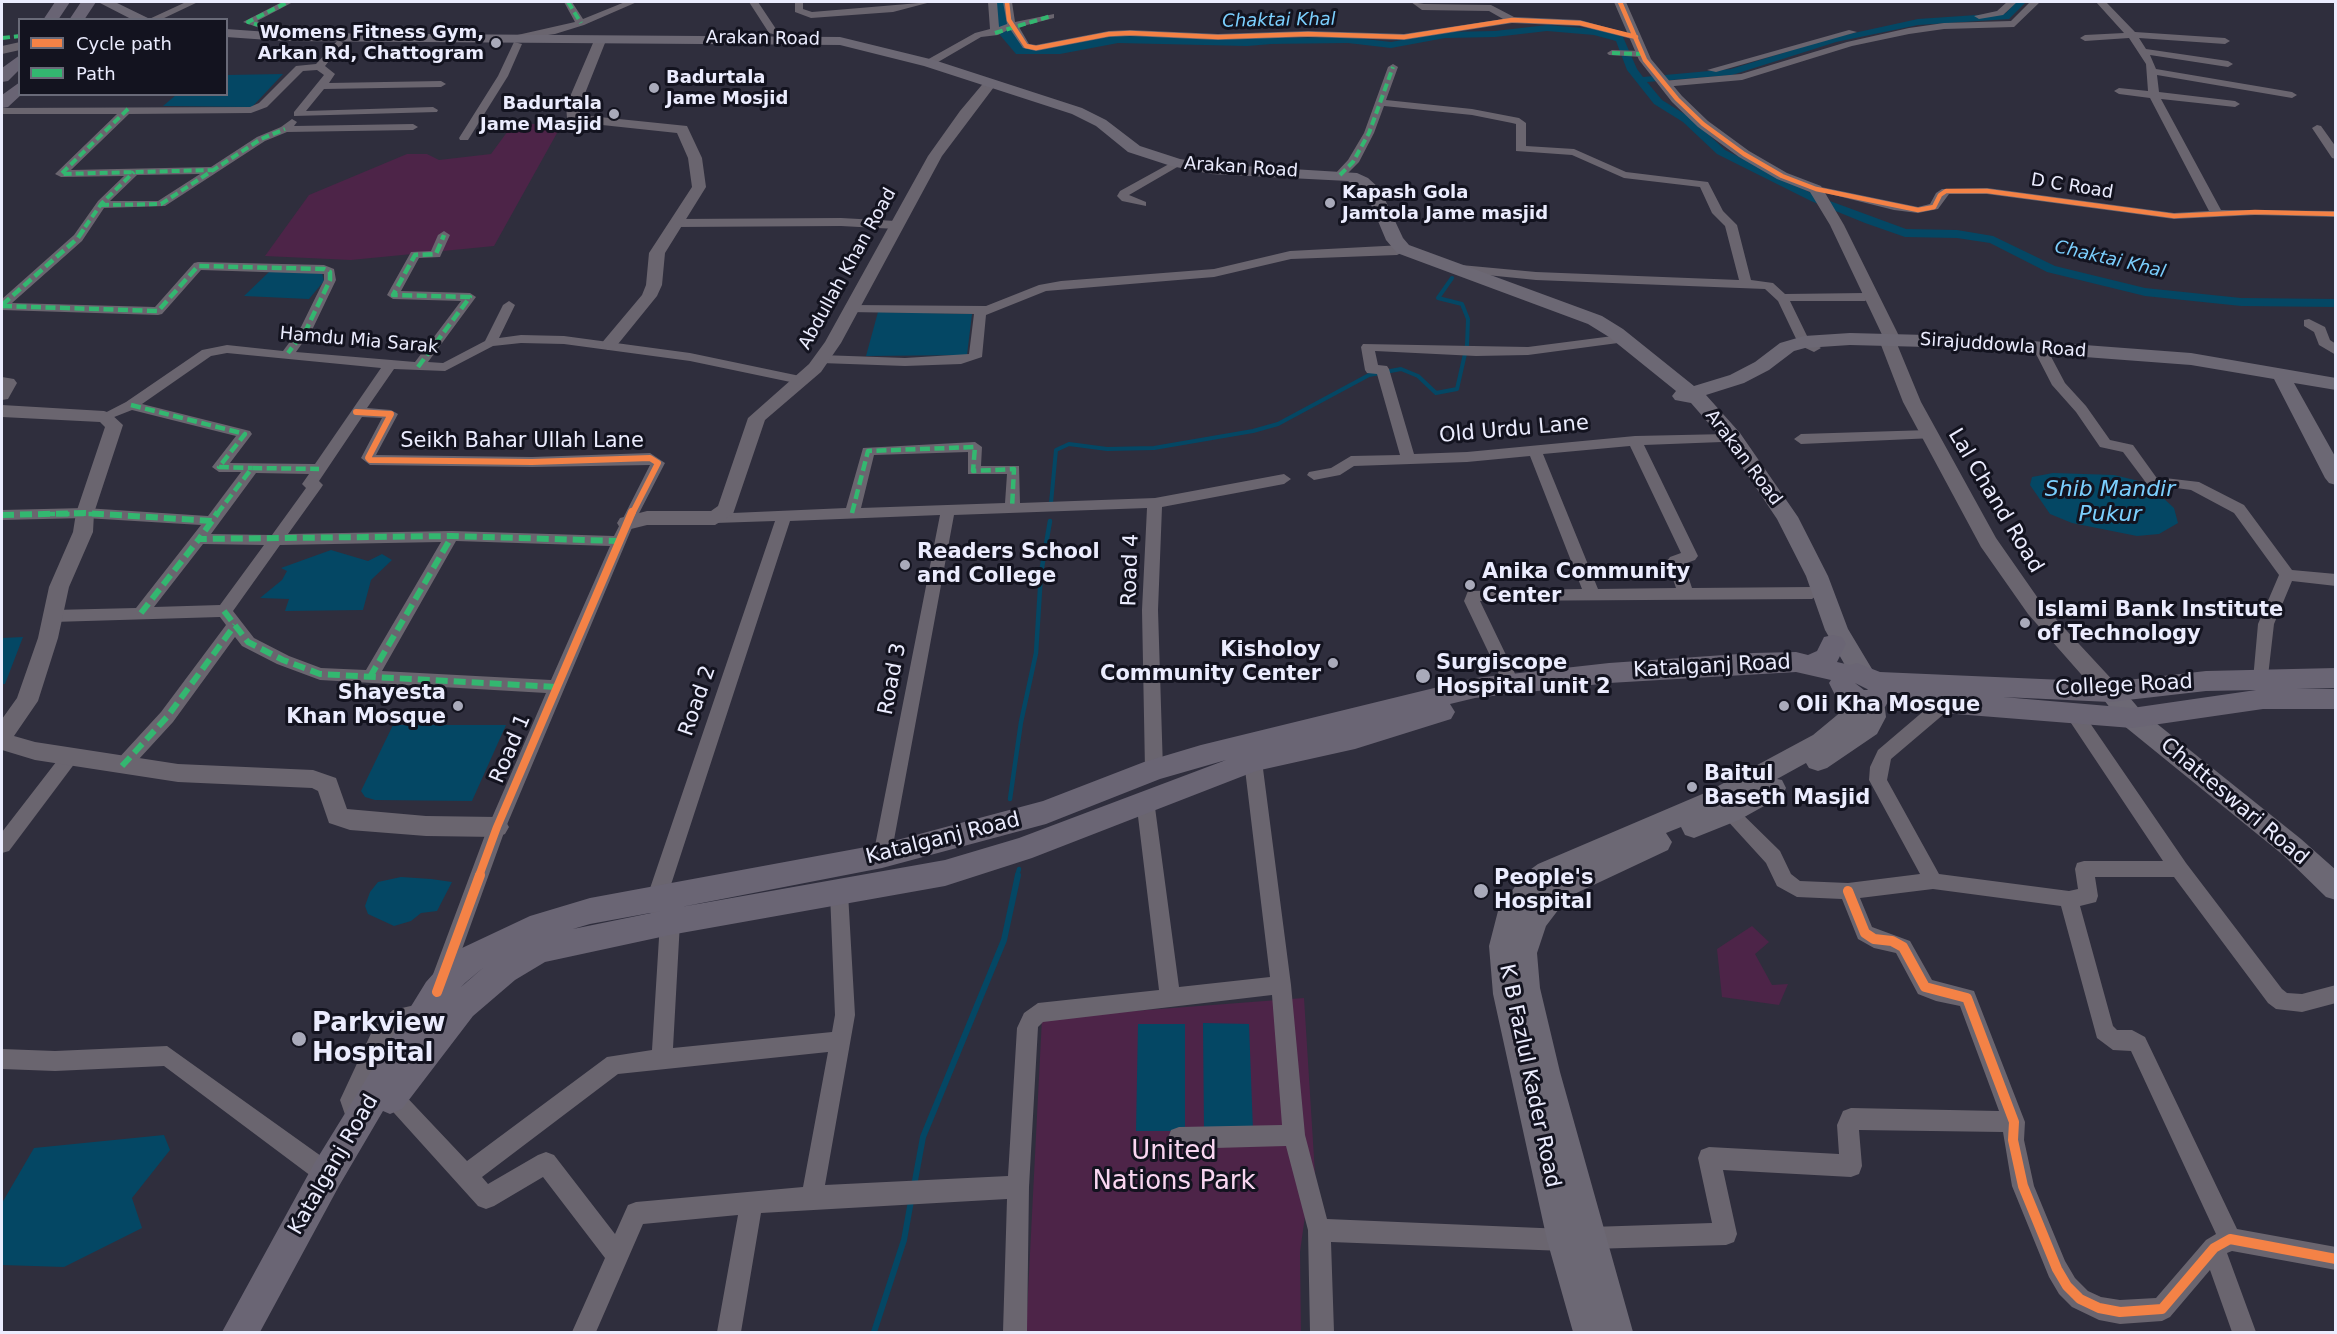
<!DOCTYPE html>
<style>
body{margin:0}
#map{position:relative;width:2337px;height:1334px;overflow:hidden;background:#2f2e3d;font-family:"DejaVu Sans",sans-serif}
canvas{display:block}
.frame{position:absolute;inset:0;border:3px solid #ebecfe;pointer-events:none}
.legend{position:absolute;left:18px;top:18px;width:210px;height:78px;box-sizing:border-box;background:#13131f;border:2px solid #696a78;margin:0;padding:8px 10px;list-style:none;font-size:18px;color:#ebecfe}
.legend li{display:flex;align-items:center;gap:12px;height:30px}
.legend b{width:30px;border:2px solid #696a78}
</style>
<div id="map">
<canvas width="2337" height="1334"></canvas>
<div class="frame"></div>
<ul class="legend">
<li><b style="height:8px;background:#f48246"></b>Cycle path</li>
<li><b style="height:8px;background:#33b770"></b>Path</li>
</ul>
</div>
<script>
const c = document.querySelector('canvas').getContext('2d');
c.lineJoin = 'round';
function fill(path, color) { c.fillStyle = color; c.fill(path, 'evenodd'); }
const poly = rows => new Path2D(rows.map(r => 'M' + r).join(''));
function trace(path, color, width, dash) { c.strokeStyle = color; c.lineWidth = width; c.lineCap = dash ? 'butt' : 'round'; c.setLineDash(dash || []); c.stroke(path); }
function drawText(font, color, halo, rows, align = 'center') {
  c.font = font + ' "DejaVu Sans",sans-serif'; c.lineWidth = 6; c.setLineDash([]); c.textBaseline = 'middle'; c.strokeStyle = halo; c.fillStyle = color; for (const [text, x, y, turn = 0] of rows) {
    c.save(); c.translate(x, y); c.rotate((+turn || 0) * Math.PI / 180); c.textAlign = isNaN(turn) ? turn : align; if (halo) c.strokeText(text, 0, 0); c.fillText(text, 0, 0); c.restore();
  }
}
fill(poly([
 [513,124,562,124,494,246,351,260,265,256,309,195,407,154,427,154,439,160,491,154],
 [1752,926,1769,942,1755,954,1772,985,1788,984,1779,1005,1722,997,1717,949],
 [1304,998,1316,1190,1305,1216,1300,1252,1301,1332,1026,1332,1042,1018]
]), '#4d2448');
fill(poly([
 [995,2,1005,2,1005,12,1021,42,1037,50,1114,36,1281,37,1284,43,1247,46,1118,43,1060,54,1016,54,1000,35,994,13],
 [283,74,252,107,163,106,176,95,226,94,227,75],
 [270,271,322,273,324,281,309,299,244,296],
 [878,312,972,314,967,355,866,356],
 [2053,473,2114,475,2147,483,2174,508,2178,523,2159,534,2137,536,2072,523,2050,514,2030,485,2032,477],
 [331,550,368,561,382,554,392,560,371,580,363,610,285,611,289,599,260,598,282,580,287,571,281,568],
 [23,637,5,684,2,684,2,638],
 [393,725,506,725,472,801,375,800,365,797,361,791],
 [401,877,431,879,452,882,437,911,421,913,411,921,394,926,368,914,365,906,370,892,378,882],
 [1203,1023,1249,1024,1253,1131,1204,1131],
 [1138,1024,1185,1024,1185,1131,1136,1131],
 [164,1135,170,1150,132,1198,142,1228,64,1267,2,1265,2,1203,34,1148]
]), '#044764');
trace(poly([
 [1051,503,1056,450,1069,444,1107,449,1154,448,1253,431,1278,424,1369,375,1401,369,1418,376,1436,393,1457,389,1467,345,1468,319,1462,304,1438,298,1452,278]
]), '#044764', 4);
trace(poly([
 [1010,799,1021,722,1036,653,1041,573,1050,521],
 [1017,876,1019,869]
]), '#044764', 4.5);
trace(poly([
 [914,1186,923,1137,1004,940,1018,875],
 [874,1332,904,1240,911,1201]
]), '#044764', 6);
fill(poly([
 [2016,2,2026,2,2009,19,1918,25,1836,42,1732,75,1647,82,1662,100,1691,118,1725,150,1819,197,1906,229,1957,230,1993,236,2055,266,2145,288,2241,298,2336,299,2336,307,2241,306,2145,296,2047,272,1990,243,1957,238,1905,237,1865,223,1811,201,1717,154,1683,122,1654,104,1627,70,1616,41,1594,35,1547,31,1495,37,1445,38,1391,48,1348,43,1263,44,1258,41,1263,38,1348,37,1391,42,1445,32,1495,31,1547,25,1595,29,1623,37,1637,69,1643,77,1731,69,1831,38,1918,19,2006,13,2016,2]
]), '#044764');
fill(poly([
 [186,2,198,2,160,20,147,20,186,2],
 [282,2,293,2,257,21,278,29,266,38,258,36,265,30,243,22,282,2],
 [564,2,572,2,583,19,625,2,637,2,584,25,555,34,513,40,513,36,575,22,564,2],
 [749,2,758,2,776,29,809,39,804,42,769,33,749,2],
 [795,2,803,2,803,9,812,12,931,2,893,12,811,18,795,12,795,2],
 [988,2,997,2,999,27,1007,24,1003,2,1012,2,1015,22,1054,14,1054,18,1019,27,1029,44,1036,45,1109,31,1130,30,1218,34,1308,31,1404,34,1503,19,1489,11,1422,10,1411,2,1424,4,1491,5,1514,17,1580,20,1641,37,1636,40,1580,26,1512,23,1404,40,1308,37,1218,40,1130,36,1109,37,1036,51,1023,48,1010,29,998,35,981,37,933,65,925,65,925,61,975,33,990,29,988,2],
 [2007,2,2017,2,2003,15,1979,19,1974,16,1997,11,2007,2],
 [2030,2,2040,2,2014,27,1944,29,1909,34,1852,46,1742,80,1663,87,1658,84,1663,81,1741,74,1847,42,1909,28,1944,23,2011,21,2030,2],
 [2096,2,2106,2,2135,32,2225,38,2230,41,2225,44,2139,38,2146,49,2228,61,2233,64,2228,67,2150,55,2156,69,2292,92,2297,95,2292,98,2157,75,2159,92,2235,101,2240,104,2235,107,2161,99,2221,210,2336,211,2336,217,2255,215,2174,219,1987,194,1949,194,1938,209,1918,213,1894,210,1810,189,1816,186,1918,207,1930,204,1936,193,1942,189,1987,188,2174,213,2209,211,2150,98,2119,94,2114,91,2119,88,2148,91,2146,64,2129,38,2085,41,2080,38,2085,35,2124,33,2096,2],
 [1849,30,1857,32,1716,72,1707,70,1849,30],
 [338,40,343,43,325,66,335,74,329,83,441,81,446,84,441,87,324,89,306,111,433,107,438,110,437,112,294,116,294,112,324,75,317,70,303,71,267,107,251,113,129,114,71,170,211,167,257,137,281,127,292,119,297,122,294,126,413,124,418,127,413,130,287,132,265,141,165,206,104,208,82,241,12,303,155,307,194,263,198,262,324,265,334,269,336,280,313,328,296,352,415,362,461,301,393,299,387,295,411,252,431,251,438,235,444,231,450,235,440,257,419,258,401,291,470,293,476,297,428,362,443,363,485,341,503,305,509,301,515,305,499,338,521,335,564,336,690,353,800,376,807,380,800,384,690,361,564,344,521,343,493,346,445,371,394,369,367,408,391,410,398,414,376,455,532,457,650,453,665,463,634,523,506,827,452,977,449,983,442,986,435,983,432,977,488,827,546,693,320,680,277,664,242,646,235,637,173,722,128,771,122,773,116,771,113,766,116,761,161,712,226,625,220,617,53,622,45,616,53,610,136,608,201,525,85,518,2,520,2,510,85,508,208,516,241,472,219,472,212,467,236,436,132,410,104,421,97,417,126,402,202,350,227,345,283,351,301,327,324,280,324,274,201,270,162,314,158,315,2,310,2,299,74,235,98,201,124,176,61,177,55,174,117,114,2,114,2,108,250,107,259,103,296,66,316,64,338,40],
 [200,174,158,201,110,201,137,175,200,174],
 [227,353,381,368,315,464,230,463,252,434,250,431,142,404,211,356,227,353],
 [362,417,382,418,361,458,370,465,532,467,650,465,614,536,452,531,288,534,321,488,323,485,319,481,362,417],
 [256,473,309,474,302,484,306,488,272,535,211,534,256,473],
 [456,541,610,546,551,680,382,671,456,541],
 [441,542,366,670,321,668,289,656,254,638,233,611,280,545,441,542],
 [203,544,264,545,220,605,154,607,203,544],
 [514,42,522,44,508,76,468,140,460,140,459,138,498,76,514,42],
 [1612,50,1642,51,1647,54,1642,57,1609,55,1607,53,1612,50],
 [1393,64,1398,67,1386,100,1472,109,1519,118,1526,123,1526,146,1574,149,1626,172,1708,182,1723,211,1737,225,1751,280,1773,283,1785,294,1865,293,1871,297,1865,301,1790,301,1809,340,1821,348,1814,352,1799,345,1778,301,1765,289,1536,280,1457,272,1457,266,1461,265,1536,272,1739,280,1725,226,1712,213,1700,187,1624,178,1572,155,1516,151,1516,124,1512,123,1472,115,1384,106,1374,133,1359,162,1344,177,1336,177,1334,175,1348,160,1364,133,1388,67,1393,64],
 [2317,125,2321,126,2336,147,2336,159,2332,158,2312,128,2317,125],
 [1169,164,1179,166,1129,195,1146,202,1146,206,1122,201,1117,196,1120,191,1169,164],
 [841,218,896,221,902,225,896,229,841,226,678,227,672,223,678,219,841,218],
 [1403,245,1409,249,1397,255,1291,259,1214,277,1046,291,986,315,982,357,961,364,905,366,821,363,814,359,821,355,905,358,969,354,974,314,848,312,846,309,852,305,986,306,1039,285,1061,281,1214,269,1290,251,1403,245],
 [2309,319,2325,327,2330,340,2336,344,2336,355,2319,345,2314,332,2304,326,2304,320,2309,319],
 [1613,336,1619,340,1618,343,1528,355,1476,356,1375,351,1378,365,1387,366,1389,369,1414,454,1467,452,1635,436,1727,434,1729,437,1722,442,1644,445,1698,556,1695,560,1684,564,1692,588,1812,587,1820,593,1812,599,1480,601,1519,682,1517,687,1511,688,1505,687,1464,601,1468,591,1582,589,1530,456,1467,462,1354,466,1340,475,1314,480,1307,475,1309,472,1331,468,1351,456,1400,455,1377,374,1367,373,1365,370,1361,347,1363,344,1528,347,1613,336],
 [1630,446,1681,553,1670,557,1667,561,1676,588,1598,589,1543,454,1630,446],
 [2042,348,2047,349,2065,383,2086,406,2110,440,2133,445,2156,477,2199,482,2244,505,2292,570,2336,574,2336,586,2292,581,2274,624,2267,685,2261,686,2255,685,2253,680,2258,624,2279,575,2234,513,2191,490,2147,484,2123,452,2100,447,2076,412,2052,385,2035,352,2042,348],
 [1929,430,1936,435,1934,438,1801,444,1794,439,1801,434,1929,430],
 [975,442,982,447,981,466,1019,466,1020,503,1155,498,1284,474,1291,479,1284,484,1162,507,1158,610,1163,770,1160,775,1154,777,1148,775,1145,770,1142,610,1147,508,954,515,891,856,889,862,882,864,875,862,873,856,940,515,790,521,664,906,661,912,654,914,647,912,644,906,775,521,715,523,710,522,708,518,710,514,846,508,863,448,975,442],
 [968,452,968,474,1007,474,1005,503,861,508,874,455,968,452],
 [1945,696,1951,698,1953,703,1951,708,1891,759,1887,780,1939,874,2069,891,2078,889,2075,869,2077,863,2084,861,2163,861,2067,717,2065,712,2067,707,2073,705,2079,707,2186,863,2282,989,2287,993,2302,994,2336,985,2336,1003,2302,1012,2276,1009,2268,1003,2174,877,2095,877,2098,896,2096,902,2080,906,2113,1026,2117,1030,2132,1030,2145,1037,2237,1229,2336,1247,2336,1270,2232,1251,2227,1253,2256,1332,2232,1332,2210,1270,2170,1317,2162,1321,2120,1324,2099,1320,2072,1307,2059,1294,2049,1277,2012,1186,2003,1132,1859,1130,1862,1166,1859,1174,1851,1177,1723,1170,1737,1234,1734,1242,1726,1245,1591,1249,1583,1246,1580,1238,1583,1230,1591,1227,1712,1223,1698,1158,1701,1150,1709,1147,1839,1154,1837,1125,1843,1111,1851,1108,1999,1111,1960,1006,1936,1001,1918,994,1896,953,1874,948,1858,939,1842,899,1797,897,1777,886,1766,863,1714,806,1717,801,1723,798,1729,801,1780,851,1791,874,1800,881,1848,883,1920,874,1869,780,1870,767,1878,750,1939,698,1945,696],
 [1933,889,2061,906,2097,1038,2113,1050,2131,1051,2216,1234,2206,1240,2156,1298,2120,1300,2101,1297,2088,1291,2075,1278,2065,1261,2034,1186,2024,1140,2025,1122,1974,991,1932,980,1910,941,1872,927,1860,898,1933,889],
 [69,751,75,753,78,758,75,763,9,851,2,853,2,832,63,753,69,751],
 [1253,754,1259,756,1262,761,1291,985,1305,1135,1327,1219,1564,1229,1572,1232,1575,1240,1572,1248,1564,1251,1331,1242,1334,1332,1310,1332,1308,1230,1286,1146,1179,1149,1171,1146,1168,1138,1171,1130,1179,1127,1282,1125,1272,995,1043,1022,1038,1027,1029,1187,1027,1332,1003,1332,1007,1199,761,1213,741,1332,717,1332,738,1215,643,1224,596,1332,572,1332,605,1258,543,1177,494,1206,486,1209,478,1206,385,1103,381,1096,385,1089,392,1086,399,1089,467,1161,607,1057,652,1050,660,922,663,916,670,913,677,916,680,922,673,1048,832,1032,835,1015,830,893,832,887,839,885,846,887,848,893,855,1015,825,1185,1008,1176,1017,1028,1024,1013,1038,1003,1159,990,1136,800,1139,795,1145,793,1151,795,1154,800,1179,987,1270,977,1244,761,1247,756,1253,754],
 [828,1052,803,1187,636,1202,628,1205,615,1234,554,1155,546,1152,538,1155,488,1184,482,1177,618,1074,828,1052],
 [424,1003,431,1006,434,1013,431,1020,405,1026,388,1041,362,1100,369,1121,366,1129,358,1132,350,1129,340,1100,374,1027,393,1010,424,1003],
 [167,1046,335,1166,338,1174,335,1182,327,1185,319,1182,164,1066,55,1071,2,1069,2,1049,55,1051,167,1046]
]), '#6a656f');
fill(poly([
 [1614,2,1626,2,1651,59,1682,96,1708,121,1749,151,1787,173,1821,186,1844,225,1901,340,1897,344,1921,402,1996,538,2042,604,2118,686,2121,692,2118,698,2110,700,2102,698,2028,614,1981,547,1903,402,1881,345,1885,341,1830,225,1810,192,1777,179,1739,157,1698,127,1672,102,1639,60,1614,2],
 [599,39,605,43,580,106,580,115,687,126,702,158,706,187,665,253,662,285,657,296,614,349,608,350,600,345,642,295,646,285,649,253,692,187,688,158,677,133,574,122,567,118,566,106,593,43,599,39],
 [20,42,20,50,2,54,2,46,20,42],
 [991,79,997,83,942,156,841,343,821,372,765,420,733,514,715,525,647,525,627,530,620,528,617,523,620,518,647,511,711,511,718,506,748,418,809,364,825,342,928,156,960,111,986,80,991,79],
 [2,377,14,379,17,383,8,399,2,400,2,377],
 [2,405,104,411,110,413,123,425,94,513,93,532,69,587,58,638,38,701,14,736,35,742,178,764,313,770,336,778,347,809,426,816,497,817,505,820,509,827,505,834,497,837,426,836,350,830,329,823,318,791,312,788,178,782,35,760,2,750,2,719,17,698,38,638,49,587,73,532,76,513,105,427,100,422,2,417,2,405]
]), '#6a656f');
fill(poly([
 [98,2,115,2,152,20,133,20,98,2],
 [226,29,283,33,840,37,934,60,1082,108,1106,120,1140,146,1180,159,1211,164,1357,173,1368,178,1380,189,1403,238,1409,245,1602,316,1623,329,1694,386,1730,375,1755,362,1780,343,1804,336,1850,333,1965,336,2191,353,2336,378,2336,390,2294,383,2336,458,2336,485,2329,483,2325,478,2274,379,2191,365,1965,348,1850,345,1805,348,1794,351,1769,370,1744,383,1706,395,1740,433,1798,517,1828,576,1848,629,1875,674,1872,681,1863,683,1854,681,1825,630,1806,576,1777,519,1726,443,1691,403,1675,400,1672,396,1676,391,1609,337,1588,324,1397,253,1386,240,1367,195,1348,181,1211,174,1171,166,1128,152,1096,126,1072,114,924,66,840,45,283,41,226,37,226,29],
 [2110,683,2119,685,2141,711,2301,839,2336,870,2336,900,2326,897,2283,855,2123,725,2098,692,2101,685,2110,683],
 [1852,686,1861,689,1863,694,1872,691,1881,694,1884,701,1886,717,1877,734,1827,768,1818,771,1809,768,1806,763,1777,779,1782,780,1786,788,1782,796,1739,820,1694,838,1685,835,1681,827,1666,833,1672,842,1668,850,1568,897,1546,926,1537,953,1540,988,1560,1072,1633,1332,1573,1332,1547,1240,1493,994,1489,946,1498,911,1523,875,1538,864,1707,792,1813,735,1842,711,1840,696,1843,689,1852,686]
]), '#6c6874');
fill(poly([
 [1833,635,1842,637,1846,644,1837,662,1850,665,1857,663,1880,672,2110,682,2206,671,2336,668,2336,688,2297,689,2336,689,2336,709,2263,709,2132,728,1918,711,1909,708,1905,701,1910,693,1893,693,1885,707,1859,710,1836,697,1829,683,1831,680,1796,672,1609,683,1475,698,1450,704,1455,712,1451,719,1355,749,1256,771,1032,858,945,886,670,935,545,962,515,980,473,1016,402,1109,390,1114,383,1111,339,1186,260,1332,222,1332,315,1162,426,982,443,963,462,948,530,916,590,898,882,844,1043,801,1144,762,1201,745,1475,678,1609,663,1753,653,1796,652,1808,655,1817,651,1824,637,1833,635],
 [1855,683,1867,689,1868,690,1864,690,1855,683],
 [2256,690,2132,708,2003,697,2110,702,2206,691,2256,690],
 [1226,760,1019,838,945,860,681,907,882,868,1046,824,1160,779,1226,760],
 [661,911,573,929,590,924,661,911],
 [484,967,461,987,465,983,484,967]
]), '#6a6574');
fill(poly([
 [55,2,70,2,58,20,43,20,55,2],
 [81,2,96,2,84,20,69,20,81,2],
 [20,55,20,69,8,81,2,82,2,68,20,55],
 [20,82,22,94,8,107,2,108,2,95,20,82]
]), '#696474');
trace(poly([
 [568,2,581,23],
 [995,33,1051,16],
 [263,36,273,29,248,22,288,2],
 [2,38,20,36],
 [1612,53,1642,54],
 [128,109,61,174,214,170],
 [1340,175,1353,162,1369,133,1393,67],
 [101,205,161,204,261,139,285,129],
 [85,227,102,203,134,172]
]), '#33b770', 4, [8, 4]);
trace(poly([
 [2,305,78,238,86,226],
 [2,306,158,311,198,266,324,269,330,272,330,280,307,328,288,353],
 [418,367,470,297,393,295,415,255,436,254,444,235],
 [131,405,245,434,219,467,252,468],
 [852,513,868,451,975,447,973,471,1014,469,1012,508],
 [45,514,100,514],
 [217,514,252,468,319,469]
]), '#33b770', 4.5, [10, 4.5]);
trace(poly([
 [2,515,85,513,212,521,218,512],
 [212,521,199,539,452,536,620,541],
 [224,611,248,642,283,660,320,674,557,687],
 [141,613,199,539],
 [370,677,452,536],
 [122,766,167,717,235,625]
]), '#33b770', 6, [12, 6]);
trace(poly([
 [1007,2,1009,20,1026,46,1036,48,1109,34,1130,33,1218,37,1308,34,1404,37,1512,20,1580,23,1636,37],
 [1620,2,1645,60,1677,99,1703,124,1744,154,1782,176,1816,189,1918,210,1934,207,1940,195,1946,191,1987,191,2174,216,2255,212,2336,214]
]), '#f48246', 4.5);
trace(poly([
 [356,412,391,414,368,458,370,460,532,462,650,458,658,463,632,514]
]), '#f48246', 6);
trace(poly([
 [479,876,497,827,632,512]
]), '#f48246', 8);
trace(poly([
 [1848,891,1865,933,1874,939,1892,941,1903,947,1925,987,1967,998,2014,1122,2013,1140,2023,1186,2057,1269,2067,1286,2080,1299,2099,1308,2120,1312,2162,1309,2214,1248,2230,1239,2336,1259],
 [437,992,480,875]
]), '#f48246', 10);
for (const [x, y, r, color] of [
 [496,43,6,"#a9aaba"],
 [654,88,6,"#a9aaba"],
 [614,114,6,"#a9aaba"],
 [1330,203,6,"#a9aaba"],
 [905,565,6,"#a9aaba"],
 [1470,585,6,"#a9aaba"],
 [2025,623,6,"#a9aaba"],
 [1333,663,6,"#a9aaba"],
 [1423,676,8,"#a9aaba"],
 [458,706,6,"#a9aaba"],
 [1784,706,6,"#a9aaba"],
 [1692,787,6,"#a9aaba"],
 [1481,891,8,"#a9aaba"],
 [299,1039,8,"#a9aaba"]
]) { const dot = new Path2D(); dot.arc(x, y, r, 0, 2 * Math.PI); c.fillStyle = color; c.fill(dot); trace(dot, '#13131f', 2); }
drawText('italic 18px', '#7bcffe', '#13131f', [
 ["Chaktai Khal",1279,21,-1],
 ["Chaktai Khal",2110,260,13]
]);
drawText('bold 18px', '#ebecfe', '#13131f', [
 ["Womens Fitness Gym,",484,33],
 ["Arkan Rd, Chattogram",484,54],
 ["Badurtala",666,78,"left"],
 ["Jame Mosjid",666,99,"left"],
 ["Badurtala",602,104],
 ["Jame Masjid",602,125],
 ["Kapash Gola",1342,193,"left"],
 ["Jamtola Jame masjid",1342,214,"left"]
], 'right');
drawText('18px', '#ebecfe', '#13131f', [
 ["Arakan Road",763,39,1],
 ["Arakan Road",1241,168,4],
 ["D C Road",2072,187,9],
 ["Abdullah Khan Road",848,269,-61],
 ["Hamdu Mia Sarak",359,341,5],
 ["Sirajuddowla Road",2003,346,4],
 ["Arakan Road",1743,458,53]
]);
drawText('21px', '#ebecfe', '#13131f', [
 ["Old Urdu Lane",1514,430,-5],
 ["Seikh Bahar Ullah Lane",522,442],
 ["Lal Chand Road",1995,501,59],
 ["Road 4",1131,570,-88],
 ["Katalganj Road",1712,667,-3],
 ["Road 3",893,679,-79],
 ["College Road",2124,686,-3],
 ["Road 2",698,701,-71],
 ["Road 1",511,749,-67],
 ["Chatteswari Road",2234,802,40],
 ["Katalganj Road",943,839,-14],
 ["K B Fazlul Kader Road",1529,1076,78],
 ["Katalganj Road",334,1165,-60]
]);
drawText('bold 21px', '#ebecfe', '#13131f', [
 ["Readers School",917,553],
 ["and College",917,577],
 ["Anika Community",1482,573],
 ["Center",1482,597],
 ["Islami Bank Institute",2037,611],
 ["of Technology",2037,635],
 ["Kisholoy",1321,651,"right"],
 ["Community Center",1321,675,"right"],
 ["Surgiscope",1436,664],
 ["Hospital unit 2",1436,688],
 ["Shayesta",446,694,"right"],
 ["Khan Mosque",446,718,"right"],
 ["Oli Kha Mosque",1796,706],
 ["Baitul",1704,775],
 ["Baseth Masjid",1704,799],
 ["People's",1494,879],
 ["Hospital",1494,903]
], 'left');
drawText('italic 22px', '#7bcffe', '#13131f', [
 ["Shib Mandir",2110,490],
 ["Pukur",2110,515]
]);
drawText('bold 26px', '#ebecfe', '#13131f', [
 ["Parkview",312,1024],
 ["Hospital",312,1054]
], 'left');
drawText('26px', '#fad6f1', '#13131f', [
 ["United",1174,1152],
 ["Nations Park",1174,1182]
]);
</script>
